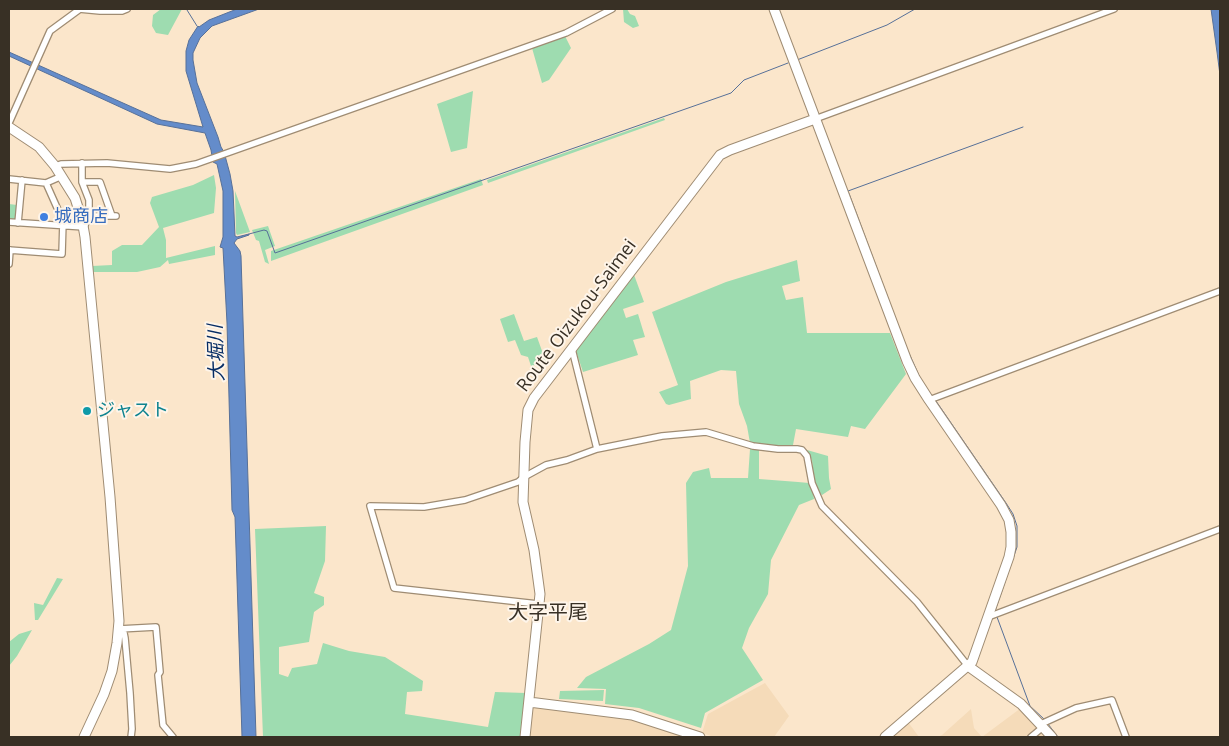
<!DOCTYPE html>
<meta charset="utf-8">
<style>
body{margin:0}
#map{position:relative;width:1229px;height:746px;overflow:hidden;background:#fbe6cb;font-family:"Open Sans",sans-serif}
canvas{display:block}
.frame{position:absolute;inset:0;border:10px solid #383025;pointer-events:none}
</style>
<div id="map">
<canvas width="1229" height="746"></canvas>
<div class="frame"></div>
</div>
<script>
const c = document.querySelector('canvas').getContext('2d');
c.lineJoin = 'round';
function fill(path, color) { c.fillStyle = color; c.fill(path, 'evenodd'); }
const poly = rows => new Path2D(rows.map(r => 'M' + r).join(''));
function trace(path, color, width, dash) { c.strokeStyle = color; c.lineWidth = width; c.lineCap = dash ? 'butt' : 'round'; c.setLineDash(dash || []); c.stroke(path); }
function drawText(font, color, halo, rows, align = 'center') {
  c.font = font + ' "Open Sans","Noto Sans JP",sans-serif'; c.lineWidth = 4; c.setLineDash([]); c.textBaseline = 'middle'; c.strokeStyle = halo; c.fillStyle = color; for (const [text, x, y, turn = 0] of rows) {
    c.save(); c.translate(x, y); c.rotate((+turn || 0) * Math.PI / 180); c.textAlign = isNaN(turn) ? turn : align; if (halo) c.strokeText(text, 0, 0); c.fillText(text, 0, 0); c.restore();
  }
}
fill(poly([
 [765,683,789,716,774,737,714,737,702,733,708,714],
 [536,706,626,716,691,737,529,737,532,709],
 [1021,708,1044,737,982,737],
 [971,709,974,728,982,737,937,737,942,735],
 [908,722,919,737,889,737]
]), '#f5dbb9');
fill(poly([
 [161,9,182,9,168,35,156,33,152,26,153,15],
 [623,9,627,9,630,14,635,16,639,26,633,28,624,22],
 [565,36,571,48,549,80,542,83,532,48],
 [473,91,467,148,451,152,437,104],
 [664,118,665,120,488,183,487,180],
 [214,175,216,188,214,213,163,228,166,240,166,258,215,246,215,255,169,264,168,260,160,267,137,272,92,272,92,266,112,265,112,251,122,245,142,245,159,227,150,203,152,197,193,185],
 [481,179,483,185,271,261,271,251],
 [235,191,250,232,237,235,236,233],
 [9,204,17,205,16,218,14,220,9,219],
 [268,226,275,246,265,250,269,264,265,262,259,241,256,240,252,230],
 [797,260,800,281,782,286,786,300,803,297,807,333,890,333,906,374,865,429,851,426,848,437,796,429,793,445,777,446,750,443,747,426,739,404,736,371,721,370,690,381,691,399,669,405,666,404,659,392,678,385,652,312,726,282],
 [633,272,644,302,623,309,626,318,638,314,645,337,633,340,638,355,583,372,575,348],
 [514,314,524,341,537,337,546,362,531,366,528,357,521,355,515,340,508,342,500,319],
 [750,449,759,450,759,479,798,482,809,483,814,480,812,460,807,450,828,456,829,478,831,489,822,495,817,490,813,493,814,499,799,505,771,560,768,594,749,628,742,648,763,680,705,713,701,728,639,708,605,704,606,689,577,688,586,677,649,644,671,630,688,566,686,483,693,472,709,468,711,478,748,478],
 [326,526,325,561,314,593,324,597,324,605,314,612,309,642,279,647,279,674,288,677,292,668,317,664,323,643,349,651,385,657,423,681,422,691,407,692,405,714,488,727,495,692,526,693,522,737,263,737,255,529],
 [57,578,63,579,38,620,35,620,34,603,43,605],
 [32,630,17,656,9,666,9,642,19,634],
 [604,690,603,701,559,699,560,691]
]), '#9edcb0');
const water = poly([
 [237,9,259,9,212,26,200,38,193,53,193,60,197,83,218,137,221,147,224,152,230,174,233,191,235,236,237,237,249,234,249,235,237,239,234,243,240,251,241,256,256,737,242,737,235,517,232,510,227,323,223,248,220,247,223,237,223,191,217,164,213,162,215,160,212,156,211,150,205,133,157,124,9,56,9,52,161,120,203,127,186,71,186,51,189,40,198,26,199,27,209,20,237,9],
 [1211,9,1220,9,1220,75,1217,52,1211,9]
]);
fill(water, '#648cca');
trace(water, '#577098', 1);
trace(poly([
 [187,10,197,26],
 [797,60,887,25,915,9],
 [249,234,264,230,267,231,275,253,731,93,744,80,788,63],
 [888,298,848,191,1023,127],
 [908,351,921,380,932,396],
 [936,401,1006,503,1013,514,1017,526,1017,547,995,611],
 [997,617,1030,706,1044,719],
 [1048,724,1058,737]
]), '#577098', 1);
const street = poly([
 [79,9,100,11,122,11,127,9],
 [815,119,1114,9],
 [9,123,50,31,80,9],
 [55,166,61,164,107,163,170,169,196,164,566,33,612,9],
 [9,179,46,183,62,176],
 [82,182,100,182,112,216],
 [89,216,116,216],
 [9,222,84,227,89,216,89,200,82,182,82,163],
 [18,223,22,180],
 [9,250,62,254,63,221,46,183],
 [9,264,10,250],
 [572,349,597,449],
 [929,400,1220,291],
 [538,604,394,588,370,506,424,507,465,500,518,482,524,477,546,465,567,460,597,449,662,436,706,432,753,446,778,449,797,449,802,450,807,456,812,483,822,506,917,602,968,666],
 [988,617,1220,529],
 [119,629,156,627,160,672,158,675,163,725,173,737],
 [119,629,124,633,125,638,130,693,132,729,131,737],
 [1041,724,1076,708,1112,700,1126,737],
 [1031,737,1043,727]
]);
const secondary = poly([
 [774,9,907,361,915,378,929,400,1001,505,1009,520,1011,532,1011,547,1009,557,972,662,885,737],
 [9,127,39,147,55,166,75,198,82,220,85,237,110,497,119,621,117,643,112,671,104,694,84,737],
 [968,666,1021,704,1052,737],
 [529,702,632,715,700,737],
 [525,737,540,594,534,550,523,502,525,442,528,410,534,398,720,155,730,150,815,119]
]);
trace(street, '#9f8c73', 8);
trace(secondary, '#9f8c73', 11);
trace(street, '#fff', 5.5);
trace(secondary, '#fff', 9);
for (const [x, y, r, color] of [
 [44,217,5,"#3f7fe0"],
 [87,411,5,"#0f9aa8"]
]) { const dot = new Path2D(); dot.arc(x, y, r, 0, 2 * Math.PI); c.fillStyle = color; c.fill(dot); trace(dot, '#fef5ea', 2); }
drawText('18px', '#366cbe', '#fef5ea', [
 ["城商店",54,217]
], 'left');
drawText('18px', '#383025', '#fef5ea', [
 ["Route Oizukou-Saimei",577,316,-53]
]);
drawText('18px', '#0d838f', '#fef5ea', [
 ["ジャスト",97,411]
], 'left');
drawText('italic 19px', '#062c64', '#fef5ea', [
 ["大堀川",217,353,-92]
]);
drawText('20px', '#383025', '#fef5ea', [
 ["大字平尾",548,613]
]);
</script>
